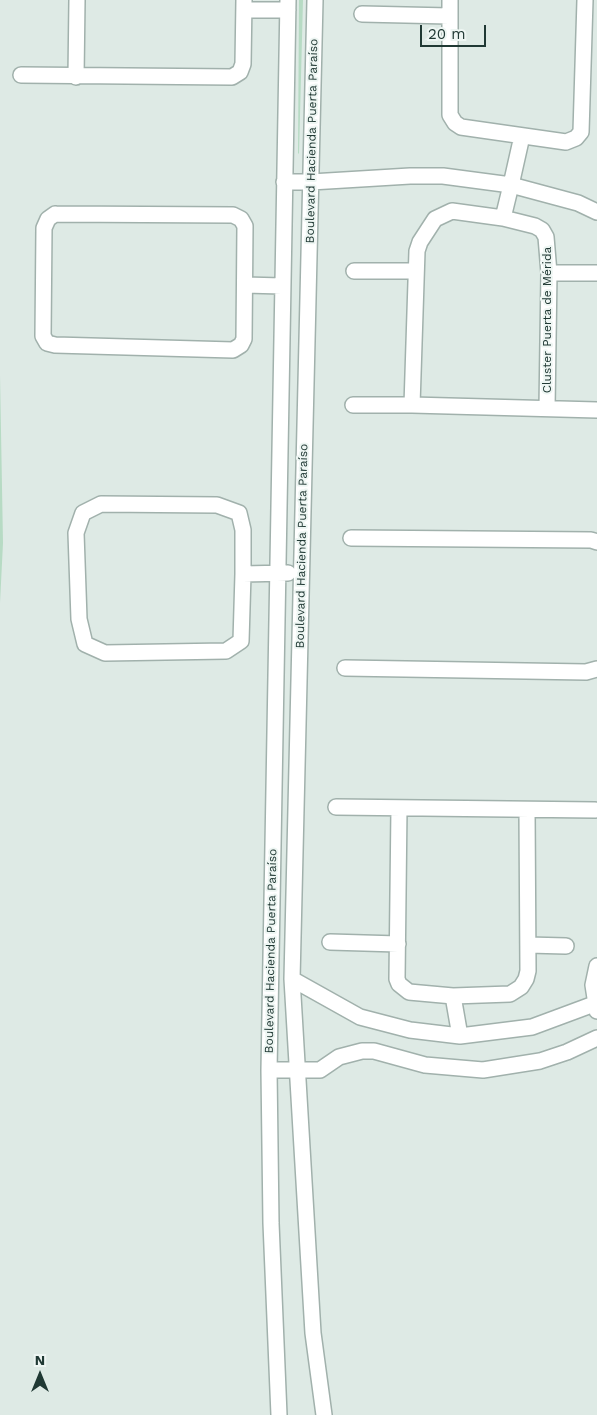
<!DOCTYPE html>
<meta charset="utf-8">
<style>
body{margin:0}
#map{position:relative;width:597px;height:1415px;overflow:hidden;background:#deeae5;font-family:"Work Sans",sans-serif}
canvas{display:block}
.north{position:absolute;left:15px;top:1350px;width:50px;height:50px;-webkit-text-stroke:4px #eef6f3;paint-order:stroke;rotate:0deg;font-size:14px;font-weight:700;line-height:20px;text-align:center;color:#203934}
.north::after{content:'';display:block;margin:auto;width:18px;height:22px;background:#203934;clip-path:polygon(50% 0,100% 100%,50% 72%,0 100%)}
.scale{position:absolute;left:420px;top:25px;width:66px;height:22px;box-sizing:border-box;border:2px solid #203934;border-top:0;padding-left:6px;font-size:15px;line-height:18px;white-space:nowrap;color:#203934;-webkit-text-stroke:4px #eef6f3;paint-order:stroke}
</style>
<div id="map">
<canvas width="597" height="1415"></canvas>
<div class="north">N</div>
<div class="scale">20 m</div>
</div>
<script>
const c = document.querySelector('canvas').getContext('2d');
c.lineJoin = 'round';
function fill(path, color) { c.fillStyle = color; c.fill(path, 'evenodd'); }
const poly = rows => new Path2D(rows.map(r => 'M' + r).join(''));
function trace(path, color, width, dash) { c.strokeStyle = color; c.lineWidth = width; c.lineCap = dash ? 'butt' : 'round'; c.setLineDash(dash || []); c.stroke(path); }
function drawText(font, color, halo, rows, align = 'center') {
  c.font = font + ' "Work Sans",sans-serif'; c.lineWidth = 4; c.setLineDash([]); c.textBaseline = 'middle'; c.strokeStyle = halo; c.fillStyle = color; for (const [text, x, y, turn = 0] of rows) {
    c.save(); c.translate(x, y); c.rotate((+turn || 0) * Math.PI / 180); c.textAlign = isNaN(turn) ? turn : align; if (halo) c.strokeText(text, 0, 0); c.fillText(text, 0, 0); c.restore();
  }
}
fill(poly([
 [299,0,303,0,299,154,298,153],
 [0,375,3,543,0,603]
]), '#b7dbc4');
const minor = poly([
 [288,0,269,1070,320,1070,339,1057,362,1051,374,1051,425,1065,483,1070,540,1061,567,1052,597,1038],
 [315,0,292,979,313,1333,324,1415],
 [450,0,450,115,455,123,461,127,566,142,576,138,581,132,585,0],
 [245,10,288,10],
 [362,14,449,16],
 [21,75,232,77,240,72,243,64,244,0],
 [76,77,77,0],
 [284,182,311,182,410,176,443,176,511,185,522,136],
 [55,214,233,215,241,219,245,226,244,339,241,345,233,350,55,345,47,343,43,336,44,228,48,219,55,214],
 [503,218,511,185,578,203,597,212],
 [354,271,416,271],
 [549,273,597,273],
 [245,285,282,286],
 [353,405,412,405,417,251,420,242,435,219,452,211,503,218,535,226,542,230,546,237,549,273,547,408],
 [412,405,597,410],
 [351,538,591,540,597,542],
 [243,574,241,641,226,651,105,653,85,644,79,619,76,533,83,513,101,504,217,505,239,513,243,530,243,574,288,573],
 [345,668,586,672,597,669],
 [336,807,595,810],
 [399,808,397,979,399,984,409,992,453,996,510,994,521,987,526,979,528,971,527,810],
 [330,942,398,944],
 [528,945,566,946],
 [292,979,360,1017,410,1030,460,1036,532,1027,594,1004],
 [453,996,460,1036],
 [597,1011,593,985,597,966],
 [269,1070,271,1223,279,1415]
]);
trace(minor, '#a1b1ac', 18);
trace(minor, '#fff', 15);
drawText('12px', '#203934', '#eef6f3', [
 ["Boulevard Hacienda Puerta Paraíso",312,141,-89],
 ["Cluster Puerta de Mérida",547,320,-90],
 ["Boulevard Hacienda Puerta Paraíso",302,546,-89],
 ["Boulevard Hacienda Puerta Paraíso",271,951,-89]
]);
</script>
